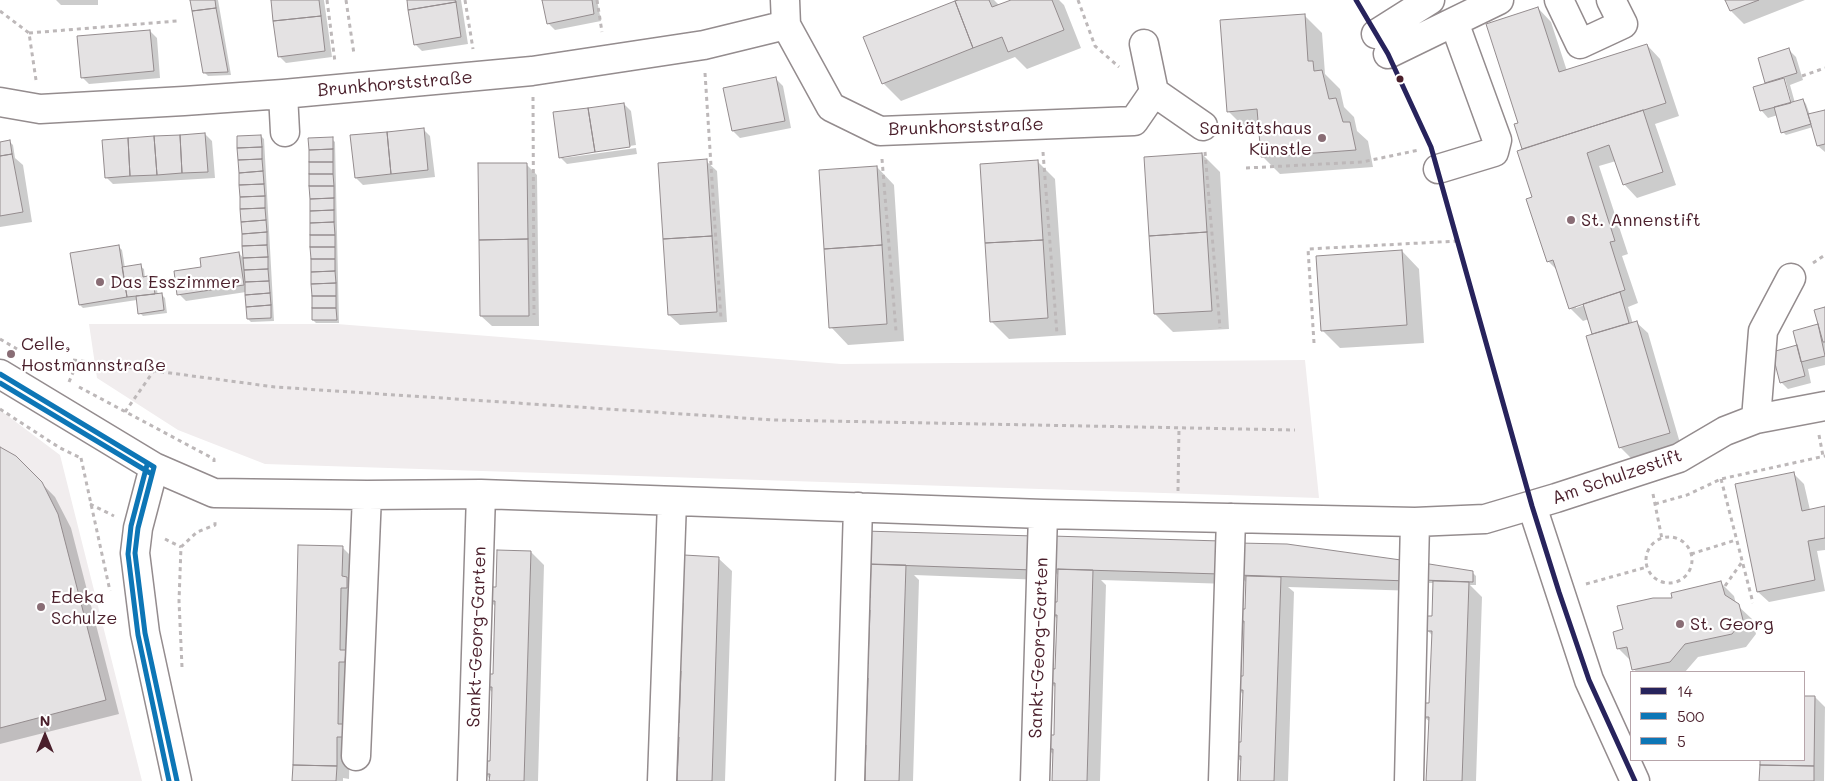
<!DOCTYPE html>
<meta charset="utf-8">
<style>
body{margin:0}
#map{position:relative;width:1825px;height:781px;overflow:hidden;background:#fff;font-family:Mali,sans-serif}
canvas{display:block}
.legend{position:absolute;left:1630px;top:671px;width:175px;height:90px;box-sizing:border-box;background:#fff;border:1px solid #b7a5aa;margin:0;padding:6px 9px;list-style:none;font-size:15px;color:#4a1f2b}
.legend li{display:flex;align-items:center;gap:10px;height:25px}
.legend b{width:25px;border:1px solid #b7a5aa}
.north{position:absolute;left:20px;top:711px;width:50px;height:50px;-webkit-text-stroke:4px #fff;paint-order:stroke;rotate:0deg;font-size:14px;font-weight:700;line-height:20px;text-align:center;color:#4a1f2b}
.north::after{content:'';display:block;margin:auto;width:18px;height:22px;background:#4a1f2b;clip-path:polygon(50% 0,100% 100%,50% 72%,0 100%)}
</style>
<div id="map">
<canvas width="1825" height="781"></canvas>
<ul class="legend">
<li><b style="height:6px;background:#27235c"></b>14</li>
<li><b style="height:6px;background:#0d76b6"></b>500</li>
<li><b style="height:6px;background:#0d76b6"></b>5</li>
</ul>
<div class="north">N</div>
</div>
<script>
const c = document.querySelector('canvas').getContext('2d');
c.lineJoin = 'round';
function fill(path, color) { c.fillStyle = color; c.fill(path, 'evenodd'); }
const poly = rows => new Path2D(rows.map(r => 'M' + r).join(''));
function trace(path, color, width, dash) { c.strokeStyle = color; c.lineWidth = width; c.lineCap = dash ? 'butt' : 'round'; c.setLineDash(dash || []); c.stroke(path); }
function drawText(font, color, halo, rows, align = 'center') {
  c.font = font + ' Mali,sans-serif'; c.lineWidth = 4.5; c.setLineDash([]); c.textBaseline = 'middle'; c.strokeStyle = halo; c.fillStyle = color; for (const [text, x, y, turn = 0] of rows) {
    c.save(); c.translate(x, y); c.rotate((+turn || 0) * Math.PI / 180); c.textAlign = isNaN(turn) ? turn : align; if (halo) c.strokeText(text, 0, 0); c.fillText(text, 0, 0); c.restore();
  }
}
fill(poly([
 [89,324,337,324,841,364,1305,360,1319,498,265,464,178,430,97,378],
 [0,410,60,455,142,781,0,781]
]), '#f1edee');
fill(poly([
 [56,0,98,0,98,5,61,5],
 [192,0,218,0,231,75,208,76,204,72],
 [272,0,324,0,332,57,286,63,279,56],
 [408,0,461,0,468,44,422,51,415,44],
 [543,0,597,0,601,21,555,30,548,23],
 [960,0,994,0,1000,6,1014,0,1059,0,1064,5,1081,48,1027,69,1015,57,901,101,883,83],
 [1727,0,1805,0,1744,24,1731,11],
 [1538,8,1551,22,1567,71,1647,45,1660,59,1679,116,1655,124,1676,185,1637,198,1624,184,1616,161,1599,166,1628,254,1622,256,1638,303,1628,307,1633,324,1637,323,1648,333,1680,443,1631,458,1620,447,1595,335,1589,319,1583,321,1570,308,1558,271,1548,261,1524,150,1516,125,1520,124],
 [1614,293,1614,295,1576,308,1576,305],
 [1304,15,1322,33,1325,74,1340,89,1344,107,1354,117,1357,131,1368,141,1373,167,1280,174,1262,156,1260,128,1246,129,1228,111],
 [150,31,157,38,160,78,89,84,82,77],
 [1789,50,1796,57,1803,80,1790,85,1795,103,1803,100,1806,104,1810,115,1825,111,1825,152,1818,146,1813,127,1786,135,1783,132,1778,115,1768,118,1761,110,1767,84,1759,59],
 [1783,71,1792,104,1790,104,1781,72],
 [776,79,783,86,791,128,740,138,733,131,725,89],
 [624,104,631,111,636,145,564,156,564,158,636,148,637,154,567,164,560,157],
 [423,129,430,136,435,177,363,185,356,178],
 [205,134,212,141,215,178,113,184,106,177],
 [261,136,264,139,274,321,251,322,248,319,246,292,186,301,179,294,203,268,239,253,244,259],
 [332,139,335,142,339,323,316,323,313,320],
 [10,142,13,145,15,158,23,165,32,222,0,227,0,143],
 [1202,154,1220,172,1229,329,1173,332,1155,314],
 [706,161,717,171,727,322,680,325,669,315],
 [1038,162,1055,179,1066,335,1009,339,992,322],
 [526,164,537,175,539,326,492,326,481,316],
 [877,167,894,185,904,341,848,345,831,327],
 [118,246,122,250,125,268,140,266,144,269,145,278,151,277,155,280,158,295,162,295,165,298,167,313,143,316,140,313,137,300,83,308,80,305],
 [1402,251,1419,269,1424,343,1340,348,1323,331],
 [1825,309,1825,365,1808,369,1811,383,1788,389,1781,382,1798,346,1794,332,1819,325],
 [0,448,16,457,55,497,71,528,119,714,0,744],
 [1794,474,1804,484,1810,510,1825,507,1825,550,1817,551,1825,591,1769,602,1758,592],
 [1033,537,1043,580,914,575,919,580,913,781,866,781,867,750,861,744,867,732,869,683,863,677,869,665,871,614,866,609,871,599,872,571,864,563],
 [1221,542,1230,584,1101,580,1106,585,1100,781,1053,781,1054,755,1048,749,1055,736,1056,688,1050,682,1057,670,1058,620,1053,614,1059,603,1059,576,1051,568],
 [342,547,355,560,349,779,343,778,343,781,294,781],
 [531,552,544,565,538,781,491,781,485,773,491,762,493,693,487,687,494,676,496,607,490,601,497,589],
 [718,558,732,571,725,781,679,781,680,743,673,737,680,725,682,676,676,670,682,658,684,607,679,602,684,592],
 [1408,562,1418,591,1288,587,1294,592,1288,781,1241,781,1242,762,1235,756,1242,744,1244,695,1238,689,1244,677,1246,626,1241,621,1246,611,1247,583,1239,575],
 [1473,573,1476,576,1476,585,1470,585,1482,597,1476,781,1427,781,1430,722,1424,717,1430,705,1433,636,1427,630,1433,617,1434,583,1427,583,1424,580],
 [1721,583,1734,596,1736,604,1752,619,1756,634,1746,647,1698,657,1685,672,1637,672,1633,669,1632,662,1618,648,1624,630],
 [1804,697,1815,697,1825,707,1824,781,1760,781,1761,760,1804,760]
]), '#0003');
const building = poly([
 [190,0,215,0,216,8,192,11,190,0],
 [271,0,319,0,321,16,273,21,271,0],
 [407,0,455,0,456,2,408,10,407,0],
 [542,0,592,0,594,14,547,24,542,0],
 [958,0,989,0,992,7,1011,0,1052,0,1064,30,1008,52,1002,37,973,48,955,1,958,0],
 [1725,0,1759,0,1730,11,1725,0],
 [955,1,973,48,882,84,863,37,955,1],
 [456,2,461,37,414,45,408,10,456,2],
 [1538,7,1559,72,1647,44,1666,103,1522,149,1514,124,1518,123,1486,24,1538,7],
 [216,8,228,72,203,73,192,11,216,8],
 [1305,14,1308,61,1313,61,1314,71,1322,70,1329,99,1336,98,1343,122,1350,122,1356,150,1261,157,1257,109,1227,112,1220,20,1305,14],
 [321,16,325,51,278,57,273,21,321,16],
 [150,30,154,71,81,78,77,36,150,30],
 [1789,48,1797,73,1765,83,1758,58,1789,48],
 [776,77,785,121,732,131,723,88,776,77],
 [1784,78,1791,103,1760,111,1753,87,1784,78],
 [1803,99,1811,124,1781,133,1774,107,1803,99],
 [624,103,630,147,595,152,588,108,624,103],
 [588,108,595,152,559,158,553,112,588,108],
 [1643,110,1663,172,1623,185,1609,145,1587,153,1615,241,1610,242,1625,290,1569,309,1553,260,1547,262,1526,199,1532,197,1517,151,1643,110],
 [1825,110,1825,144,1817,146,1808,114,1825,110],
 [424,128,428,170,391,174,387,132,424,128],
 [387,132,391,174,355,178,350,135,387,132],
 [205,133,208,172,182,173,180,135,205,133],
 [180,135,182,173,157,175,154,136,180,135],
 [261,135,262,147,237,148,237,136,261,135],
 [154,136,157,175,130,176,128,138,154,136],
 [333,137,333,149,309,150,308,138,333,137],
 [128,138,130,176,105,178,102,140,128,138],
 [10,140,12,154,0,156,0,142,10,140],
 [262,147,262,159,238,160,237,148,262,147],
 [333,149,333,162,309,162,309,150,333,149],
 [1202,153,1207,232,1149,236,1144,157,1202,153],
 [12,154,23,212,0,216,0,156,12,154],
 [262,159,263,171,239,173,238,160,262,159],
 [707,159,712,236,663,239,658,163,707,159],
 [1038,160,1043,240,985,243,980,164,1038,160],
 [309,162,333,162,333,174,309,174,309,162],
 [478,163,527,163,528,239,479,240,478,163],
 [877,166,882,245,824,249,819,170,877,166],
 [263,171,264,184,239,185,239,173,263,171],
 [309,174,333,174,334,186,309,186,309,174],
 [264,184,265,196,240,197,239,185,264,184],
 [309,186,334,186,334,198,310,199,309,186],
 [265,196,265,208,240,209,240,197,265,196],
 [334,198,334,210,310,211,310,199,334,198],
 [265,208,266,220,241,222,240,209,265,208],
 [334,210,334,222,310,223,310,211,334,210],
 [266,220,267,232,242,234,241,222,266,220],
 [334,222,335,235,310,235,310,223,334,222],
 [267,232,267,245,242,246,242,234,267,232],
 [1207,232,1212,311,1154,314,1149,236,1207,232],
 [310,235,335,235,335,247,310,247,310,235],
 [712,236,717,312,668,315,663,239,712,236],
 [528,239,529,316,480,316,479,240,528,239],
 [1043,240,1048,318,990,322,985,243,1043,240],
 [119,245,127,297,79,305,70,253,119,245],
 [267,245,268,257,243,258,242,246,267,245],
 [882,245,887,324,829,328,824,249,882,245],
 [310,247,335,247,335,259,311,259,310,247],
 [1402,250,1407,325,1321,331,1316,256,1402,250],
 [239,252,244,285,177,295,174,271,201,267,200,258,239,252],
 [268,257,268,269,244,270,243,258,268,257],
 [311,259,335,259,335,271,311,272,311,259],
 [141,264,143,277,152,275,155,294,127,297,122,267,141,264],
 [268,269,269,281,245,282,244,270,268,269],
 [335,271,336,283,311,284,311,272,335,271],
 [269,281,270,293,245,295,245,282,269,281],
 [336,283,336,296,312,296,311,284,336,283],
 [1620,292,1629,323,1592,334,1583,304,1620,292],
 [162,293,164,310,138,314,136,296,162,293],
 [270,293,271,305,246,307,245,295,270,293],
 [312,296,336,296,336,308,312,308,312,296],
 [271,305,271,318,247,319,246,307,271,305],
 [1825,307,1825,342,1823,342,1814,310,1825,307],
 [312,308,336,308,337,320,312,320,312,308],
 [1637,321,1670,433,1619,448,1586,336,1637,321],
 [1818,324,1825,356,1801,362,1793,331,1818,324],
 [1797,345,1805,376,1780,383,1772,352,1797,345],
 [0,447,16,456,42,482,58,514,106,700,0,728,0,447],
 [1794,472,1802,511,1825,506,1825,538,1808,541,1815,580,1757,592,1735,484,1794,472],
 [864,531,1034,536,1033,570,863,564,864,531],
 [1051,536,1221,541,1220,574,1050,569,1051,536],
 [1238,543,1287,544,1408,561,1408,581,1237,575,1238,543],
 [298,545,343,546,342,576,347,577,347,588,341,588,340,650,346,650,345,662,339,662,338,724,343,724,343,737,337,737,337,766,293,765,298,545],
 [497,550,531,551,524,781,489,781,490,774,484,774,484,761,490,761,492,687,486,687,486,674,493,674,495,601,489,601,489,587,496,587,497,550],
 [684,555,719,557,712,781,677,781,679,737,672,737,672,723,679,723,681,671,674,671,675,657,681,657,683,603,677,603,678,590,683,590,684,555],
 [1423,563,1473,571,1473,582,1423,580,1423,563],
 [871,564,906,565,899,781,865,781,866,745,859,745,860,730,866,731,868,678,862,678,862,663,868,664,870,610,864,610,865,597,870,598,871,564],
 [1058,569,1093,570,1087,781,1052,781,1053,749,1047,749,1047,735,1054,735,1055,683,1049,683,1049,668,1055,669,1057,615,1052,615,1052,602,1057,602,1058,569],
 [1246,576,1281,577,1274,781,1240,781,1241,756,1234,756,1234,742,1241,742,1243,690,1236,690,1237,676,1243,676,1244,621,1239,621,1240,609,1245,609,1246,576],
 [1433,581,1469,582,1462,781,1426,781,1429,717,1423,717,1424,703,1429,703,1432,631,1426,631,1427,616,1432,616,1433,581],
 [1721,581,1725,595,1739,604,1743,620,1732,634,1685,644,1670,662,1632,670,1627,647,1617,649,1613,632,1623,629,1617,606,1653,598,1672,598,1671,593,1721,581],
 [1804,696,1815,696,1814,766,1760,765,1760,760,1804,760,1804,696],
 [293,765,337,766,336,781,292,781,293,765],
 [1760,765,1814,766,1814,781,1759,781,1760,765]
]);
fill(building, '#e4e2e3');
trace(building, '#948c8e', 1);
const minor = poly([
 [1559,0,1580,44,1623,24,1611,0],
 [786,25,831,107,880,131,1134,121,1154,92,1203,126],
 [1376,34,1430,0],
 [1144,44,1154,92],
 [1388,54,1499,0],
 [283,94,285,132],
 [0,102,40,109,184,101,283,94,532,71,704,45,786,25,785,0],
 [1438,169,1494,152,1497,140,1454,22],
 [0,374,154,467,214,493,367,495,481,494,1043,514,1415,522,1485,519,1556,498,1679,458,1725,431,1756,419,1763,331,1791,278],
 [1756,419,1825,406],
 [154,467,138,528,135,553,145,633,177,781],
 [356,756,367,495],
 [472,781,481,494],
 [662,781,672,501],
 [850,781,858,507],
 [1035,781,1043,514],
 [1223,781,1231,518],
 [1409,781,1415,522]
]);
const major = poly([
 [1532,506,1589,680,1635,781]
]);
trace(minor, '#948c8e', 31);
trace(major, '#948c8e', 31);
trace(poly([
 [327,0,335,62],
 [346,0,354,54],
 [465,0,473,49],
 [597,0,602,32],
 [1078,0,1095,46,1119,67],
 [0,11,29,33,36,80],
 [29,33,177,21],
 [705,73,721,319],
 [1802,76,1825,68],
 [533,97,534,315],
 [1043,152,1057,334],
 [1205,152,1220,328],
 [882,159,896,331],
 [1246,168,1362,162,1419,150],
 [1813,263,1825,255],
 [0,339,17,349],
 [1314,343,1308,249,1458,241],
 [73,360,275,387,774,420,1295,430],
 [69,382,74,370],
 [79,387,214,459,214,464],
 [0,409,60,448,81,458],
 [125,412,153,372],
 [1819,435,1823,456],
 [81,458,110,591],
 [1721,479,1753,603],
 [1178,491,1179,428],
 [1653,494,1662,539],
 [90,504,114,516],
 [1655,504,1687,495,1721,479,1825,456],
 '1646 560a23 23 0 1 1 46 0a23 23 0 1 1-46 0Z',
 [165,539,181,547],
 [1691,554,1736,540],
 [1586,584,1647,567],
 [1725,586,1742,562],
 [182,667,179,601,181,547,197,532,215,525,215,521]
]), '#bdb8b9', 3, [4, 4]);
trace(minor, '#fff', 28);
trace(major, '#fff', 28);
trace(poly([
 [1356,0,1388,54,1431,147,1532,506,1559,592,1589,680,1635,781]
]), '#27235c', 5);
trace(poly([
 [0,374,154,467],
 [154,467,138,528,135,553,145,633,177,781]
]), '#0d76b6', 5);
trace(poly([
 [0,383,150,473],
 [147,465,131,526,128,554,138,635,169,781]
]), '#0d76b6', 5);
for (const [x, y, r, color] of [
 [1400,79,4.5,"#4a1f2b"],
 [1322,138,5,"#896d75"],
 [1571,220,5,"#896d75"],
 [100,282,5,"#896d75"],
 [11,354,5,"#896d75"],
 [41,607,5,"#896d75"],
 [1680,624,5,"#896d75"]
]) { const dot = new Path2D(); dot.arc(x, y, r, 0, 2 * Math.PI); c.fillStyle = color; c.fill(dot); trace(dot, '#fff', 2); }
drawText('18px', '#4a1f2b', '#fff', [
 ["Brunkhorststraße",395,84,-5],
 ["Brunkhorststraße",966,127,-2],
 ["Am Schulzestift",1617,477,-19],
 ["Sankt-Georg-Garten",477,637,-88],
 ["Sankt-Georg-Garten",1039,648,-88]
]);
drawText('18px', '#4a1f2b', '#fff', [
 ["Sanitätshaus",1312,128,"right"],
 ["Künstle",1312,149,"right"],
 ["St. Annenstift",1581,220],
 ["Das Esszimmer",110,282],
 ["Celle,",21,344],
 ["Hostmannstraße",21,365],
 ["Edeka",51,597],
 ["Schulze",51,618],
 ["St. Georg",1690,624]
], 'left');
</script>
